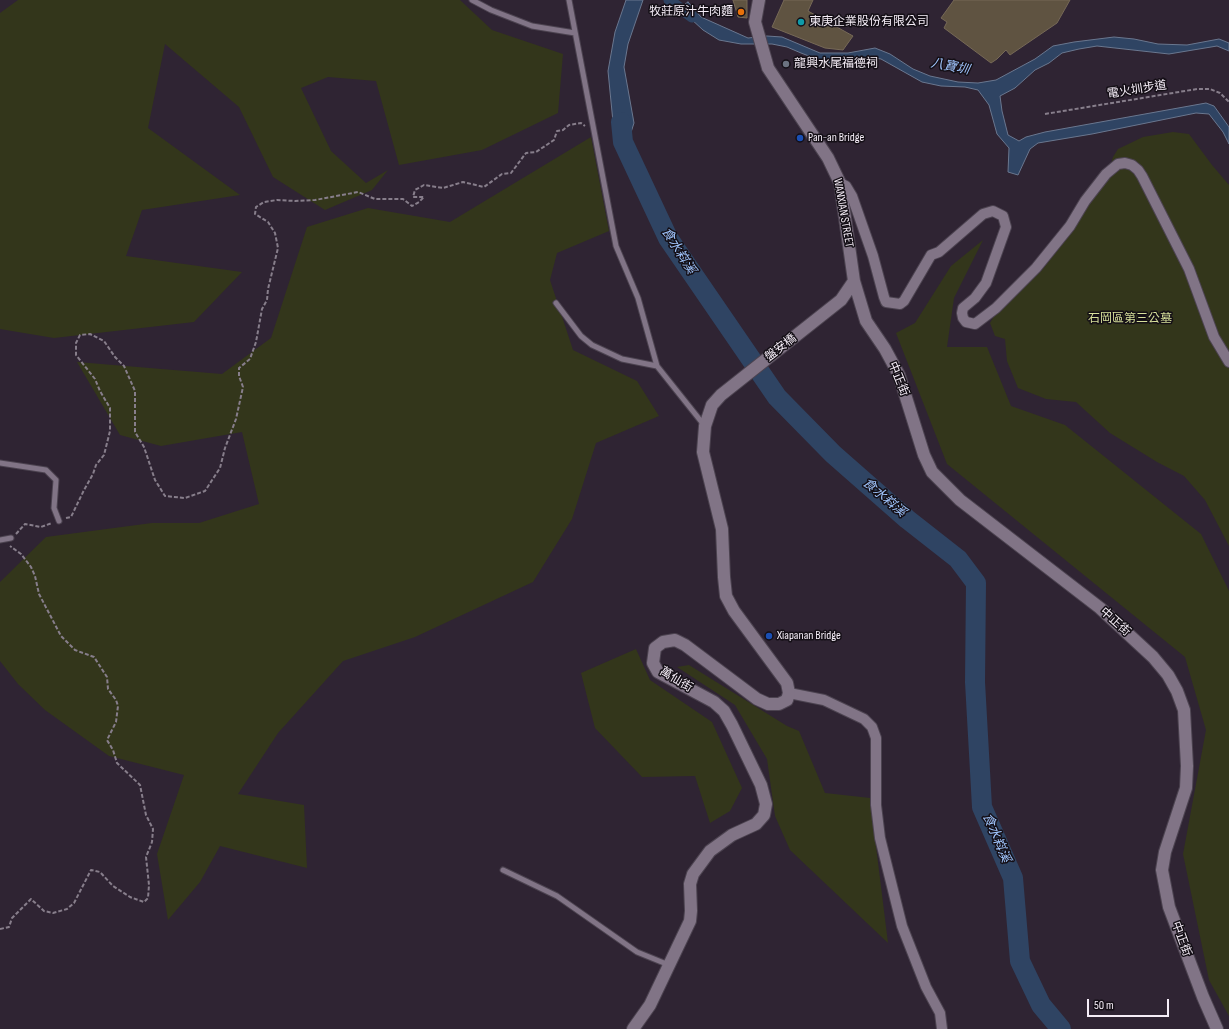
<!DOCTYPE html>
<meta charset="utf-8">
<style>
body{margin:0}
#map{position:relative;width:1229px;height:1029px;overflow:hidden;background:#2f2433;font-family:"Sofia Sans Condensed",sans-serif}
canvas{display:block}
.scale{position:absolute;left:1087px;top:999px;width:82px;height:18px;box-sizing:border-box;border:2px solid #f5edf7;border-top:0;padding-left:5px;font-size:12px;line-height:14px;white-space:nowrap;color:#f5edf7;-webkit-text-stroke:3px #140f16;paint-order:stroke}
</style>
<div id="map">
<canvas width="1229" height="1029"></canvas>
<div class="scale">50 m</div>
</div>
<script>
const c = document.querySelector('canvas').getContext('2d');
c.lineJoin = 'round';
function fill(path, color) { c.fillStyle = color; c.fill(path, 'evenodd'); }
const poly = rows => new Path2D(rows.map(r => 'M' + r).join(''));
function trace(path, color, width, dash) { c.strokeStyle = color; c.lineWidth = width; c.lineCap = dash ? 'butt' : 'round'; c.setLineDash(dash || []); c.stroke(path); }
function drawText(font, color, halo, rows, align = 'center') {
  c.font = font + ' "Sofia Sans Condensed","Noto Sans TC",sans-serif'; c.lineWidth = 3; c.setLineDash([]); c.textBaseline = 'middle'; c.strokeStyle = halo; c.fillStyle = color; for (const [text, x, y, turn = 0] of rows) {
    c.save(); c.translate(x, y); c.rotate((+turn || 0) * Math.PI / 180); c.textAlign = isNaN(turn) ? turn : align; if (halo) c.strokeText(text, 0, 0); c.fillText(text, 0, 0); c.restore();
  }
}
fill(poly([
 [18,0,460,0,492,30,563,54,558,113,482,150,399,165,376,81,328,77,301,88,331,151,366,183,388,170,372,190,325,210,273,177,239,107,165,44,148,128,240,195,142,210,126,256,242,272,194,322,54,338,0,329,0,13],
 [1173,132,1189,134,1212,165,1229,185,1229,546,1205,500,1184,476,1157,462,1110,433,1076,402,1046,399,1018,388,1007,361,1005,339,995,336,990,323,996,313,1042,270,1061,246,1106,180,1113,157,1118,149,1143,137],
 [591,137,609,231,557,253,550,280,573,350,637,381,659,416,596,443,572,519,533,582,415,637,343,661,278,733,238,794,304,805,307,868,220,846,200,882,168,920,157,854,184,775,109,756,45,710,18,684,0,661,0,582,46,537,152,523,199,523,259,504,242,432,161,446,120,435,77,362,222,374,271,338,307,227,368,208,450,222],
 [983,240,954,298,947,347,987,347,1011,406,1065,425,1201,534,1229,591,1229,1016,1209,980,1183,854,1206,730,1185,657,947,464,896,333,915,323,951,266],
 [636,649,650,680,712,722,742,788,730,811,710,823,695,776,642,777,595,728,581,673],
 [689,665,787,726,799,731,825,793,870,798,888,943,790,850,775,816,767,759,735,705,677,667]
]), '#33361b');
const water = poly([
 [626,0,643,0,628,44,624,67,634,123,626,148,620,146,613,122,608,71,615,32,626,0],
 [688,2,701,17,748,38,767,36,782,37,820,53,848,53,875,48,890,54,913,69,930,76,958,82,978,83,996,80,1035,59,1053,46,1074,42,1114,37,1134,39,1158,44,1187,45,1219,39,1229,43,1229,51,1217,46,1169,54,1097,46,1079,49,1062,53,1049,63,1035,70,1015,88,1000,96,1002,111,1008,135,1019,141,1026,137,1045,132,1206,103,1214,106,1229,127,1229,144,1223,132,1209,114,1196,113,1092,134,1038,143,1030,149,1018,175,1008,172,1009,148,997,134,989,105,978,90,965,87,941,86,922,82,881,59,870,57,838,64,822,61,801,53,787,47,772,44,741,44,719,40,703,30,690,18,677,10,688,2]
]);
fill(water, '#2f4463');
trace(water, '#6a778f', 1);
trace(poly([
 [669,0,692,17]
]), '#2f4463', 11);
trace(poly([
 [621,122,623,142,668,238,777,397,833,454,907,519,958,559,976,583,975,682,982,807,1013,878,1020,961,1041,1005,1061,1029]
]), '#2f4463', 20);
const building = poly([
 [733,0,747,0,747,18,738,17,733,0],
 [784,0,813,0,808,11,853,36,843,50,825,48,772,27,784,0],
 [954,0,1070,0,1057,23,1010,55,1006,50,997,59,991,63,944,28,947,22,941,18,954,0]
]);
fill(building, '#5f5341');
trace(building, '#766957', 1);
const service = poly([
 [472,0,491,10,532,26,575,33],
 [569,0,616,246,638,298,657,366,704,425],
 [556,303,581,336,592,345,622,359,657,366],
 [0,463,46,470,56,480,54,508,59,521],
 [0,540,11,538],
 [503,870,557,896,637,952,669,965]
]);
const minor = poly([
 [840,183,846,186,852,196,873,256,884,297,886,302,900,304,904,301,931,255,939,252,983,214,993,211,1003,216,1006,227,986,283,975,298,963,308,962,313,963,318,966,322,975,324,996,308,1036,268,1070,226,1085,201,1106,174,1118,164,1125,163,1132,165,1138,170,1142,176,1189,269,1214,337,1229,362],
 [789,693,824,700,864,719,872,727,876,738,876,805,880,838,902,926,926,987,940,1013,942,1029]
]);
const tertiary = poly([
 [759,0,755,22,768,68,828,158,840,183,854,281,866,321,885,349,899,375,924,455,932,472,960,500,1100,608,1153,657,1168,675,1177,691,1184,710,1187,766,1186,788,1165,852,1162,870,1169,907,1203,997,1217,1029],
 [633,1029,650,1005,690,921,691,911,690,884,693,874,710,851,732,835,756,824,764,815,766,804,761,785,732,725,724,711,714,702,658,672,653,663,655,648,663,642,675,640,685,645,757,699,768,704,779,704,787,700,789,693,787,683,734,611,726,596,724,577,722,529,703,452,705,426,712,405,721,395,841,300,854,281]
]);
trace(service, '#4c4350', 7);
trace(minor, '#4c4350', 12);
trace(tertiary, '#4c4350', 14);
trace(poly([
 [1045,114,1197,89,1210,89,1220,93,1229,102],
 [66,518,71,517,84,490,93,474,96,465,104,455,110,431,110,408,100,391,95,379,76,355,76,343,80,335,90,334,104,341,115,357,124,366,135,391,135,432,144,447,155,480,165,496,185,498,205,491,220,468,225,448,236,419,243,387,239,376,239,368,250,359,256,342,262,309,267,300,268,289,278,248,275,233,268,222,255,214,256,207,264,202,277,200,295,201,315,200,358,192,375,199,403,199,412,206,419,202,424,197,413,197,415,190,424,185,443,188,463,182,484,187,502,174,511,173,526,153,536,152,554,140,557,131,563,130,569,125,581,123,585,126],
 [16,534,25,524,41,527,52,523],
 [0,929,9,927,12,918,31,899,44,911,53,913,67,909,74,903,91,870,100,872,113,886,130,897,144,902,148,898,149,885,146,857,152,842,153,829,146,815,140,785,117,763,113,750,107,740,116,722,118,706,116,700,108,689,107,677,94,657,75,650,61,636,39,594,35,576,31,567,21,554,10,546]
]), '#877e8b', 2, [4, 2]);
trace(service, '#817486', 5);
trace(minor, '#817486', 10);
trace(tertiary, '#817486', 12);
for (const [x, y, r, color] of [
 [741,12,4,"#e8710a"],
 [801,22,4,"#0f9aa8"],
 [786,64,4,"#6b7280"],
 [800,138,4,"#1a4fb4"],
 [769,636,4,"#1a4fb4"]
]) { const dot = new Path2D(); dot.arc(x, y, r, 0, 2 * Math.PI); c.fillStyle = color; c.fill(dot); trace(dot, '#140f16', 1.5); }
drawText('12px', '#f5edf7', '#140f16', [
 ["牧莊原汁牛肉麵",733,12,"right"],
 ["東庚企業股份有限公司",809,22],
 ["龍興水尾福德祠",794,64],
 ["Pan-an Bridge",808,138],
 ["Xiapanan Bridge",777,636]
], 'left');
drawText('12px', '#f5edf7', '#140f16', [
 ["電火圳步道",1137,90,-9],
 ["WANXIAN STREET",843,213,80],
 ["盤安橋",781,348,-38],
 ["中正街",898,379,68],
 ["中正街",1115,622,42],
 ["萬仙街",676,680,31],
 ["中正街",1181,939,70]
]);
drawText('12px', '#d6df9a', '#140f16', [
 ["石岡區第三公墓",1130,319]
]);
drawText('italic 13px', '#9fc4fc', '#140f16', [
 ["八寶圳",950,67,11],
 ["食水嵙溪",678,251,58],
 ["食水嵙溪",884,498,40],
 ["食水嵙溪",996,838,67]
]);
</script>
